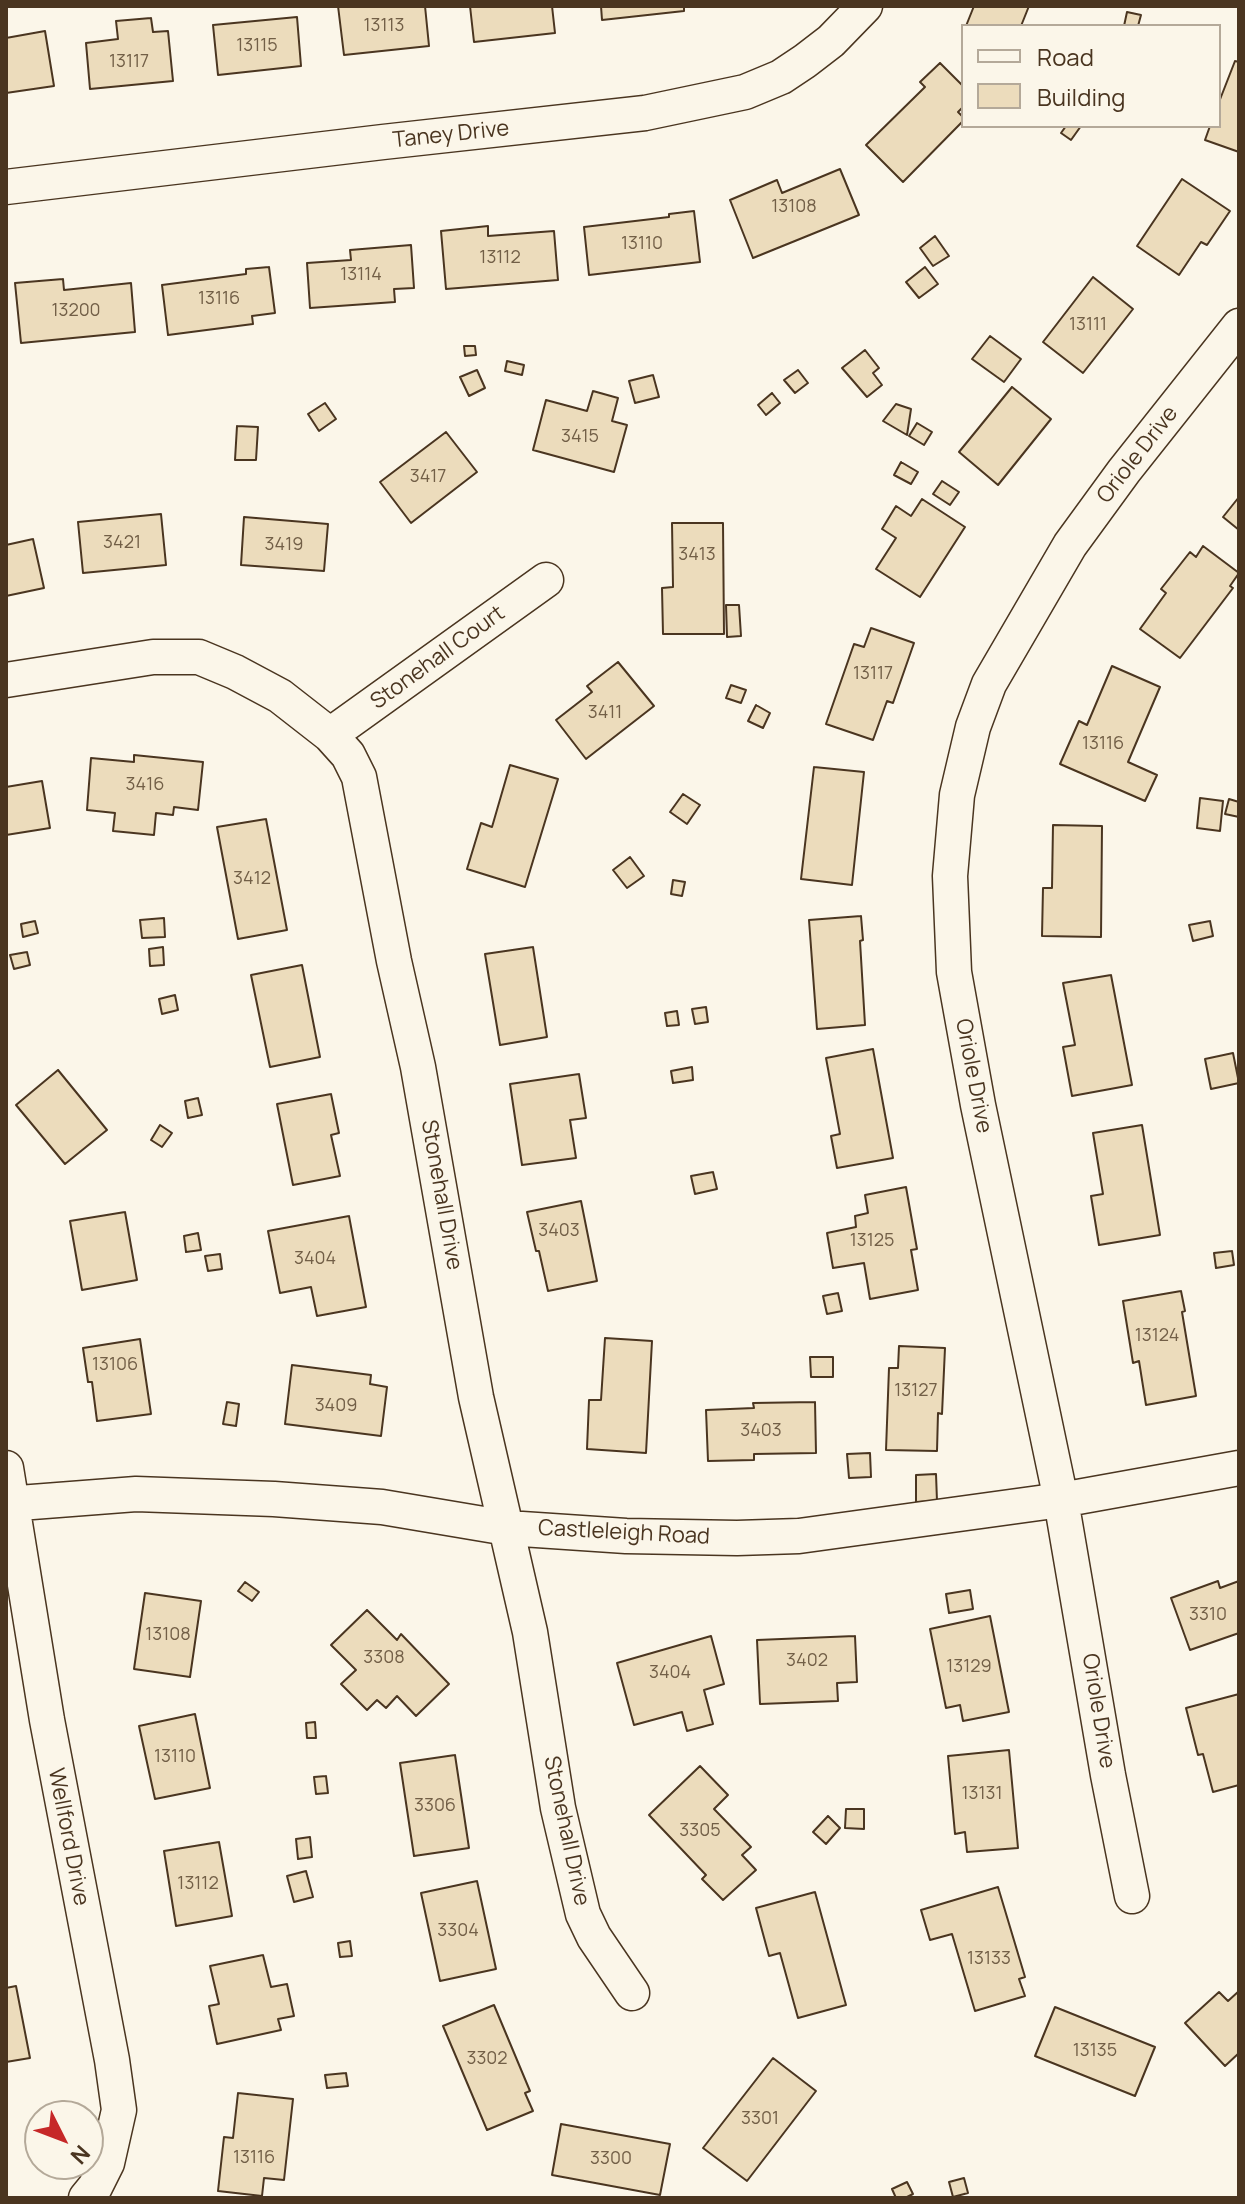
<!DOCTYPE html>
<style>
body{margin:0}
#map{position:relative;width:1245px;height:2204px;overflow:hidden;background:#fbf6e9;font-family:Manrope,sans-serif}
canvas{display:block}
.frame{position:absolute;inset:0;border:8px solid #4a3520;pointer-events:none}
.legend{position:absolute;left:961px;top:24px;width:260px;height:104px;box-sizing:border-box;background:#fbf6e9;border:2px solid #b4a999;margin:0;padding:10px 14px;list-style:none;font-size:24px;color:#4a3520}
.legend li{display:flex;align-items:center;gap:16px;height:40px}
.legend b{width:40px;border:2px solid #b4a999}
.north{position:absolute;left:24px;top:2100px;width:80px;height:80px;box-sizing:border-box;background:#fbf6e9;border:2px solid #b4a999;border-radius:50%;rotate:132deg;font-size:22px;font-weight:700;line-height:32px;text-align:center;color:#4a3520}
.north::after{content:'';display:block;margin:auto;width:28px;height:36px;background:#c62828;clip-path:polygon(50% 0,100% 100%,50% 72%,0 100%)}
</style>
<div id="map">
<canvas width="1245" height="2204"></canvas>
<div class="frame"></div>
<ul class="legend">
<li><b style="height:10px;background:#fbf6e9"></b>Road</li>
<li><b style="height:22px;background:#ecdcbc"></b>Building</li>
</ul>
<div class="north">N</div>
</div>
<script>
const c = document.querySelector('canvas').getContext('2d');
c.lineJoin = 'round';
function fill(path, color) { c.fillStyle = color; c.fill(path, 'evenodd'); }
const poly = rows => new Path2D(rows.map(r => 'M' + r).join(''));
function trace(path, color, width, dash) { c.strokeStyle = color; c.lineWidth = width; c.lineCap = dash ? 'butt' : 'round'; c.setLineDash(dash || []); c.stroke(path); }
function drawText(font, color, halo, rows, align = 'center') {
  c.font = font + ' Manrope,sans-serif'; c.lineWidth = 6; c.setLineDash([]); c.textBaseline = 'middle'; c.strokeStyle = halo; c.fillStyle = color; for (const [text, x, y, turn = 0] of rows) {
    c.save(); c.translate(x, y); c.rotate((+turn || 0) * Math.PI / 180); c.textAlign = isNaN(turn) ? turn : align; if (halo) c.strokeText(text, 0, 0); c.fillText(text, 0, 0); c.restore();
  }
}
const building = poly([
 [338,6,425,6,429,46,344,55,338,6],
 [470,6,552,6,555,33,474,42,470,6],
 [601,6,684,6,684,11,602,20,601,6],
 [974,6,1029,6,1021,26,966,26,974,6],
 [1127,12,1141,15,1138,26,1124,26,1127,12],
 [297,17,301,66,218,75,213,25,297,17],
 [151,18,153,32,168,31,173,81,90,89,86,43,118,39,116,21,151,18],
 [45,31,54,86,6,93,6,38,45,31],
 [1235,61,1239,62,1239,152,1205,140,1210,126,1219,126,1219,102,1235,61],
 [940,63,963,86,963,107,958,112,963,117,963,121,903,182,866,145,925,87,920,82,940,63],
 [1066,126,1081,126,1071,140,1061,133,1066,126],
 [840,169,859,215,753,258,730,200,777,180,782,193,840,169],
 [1182,179,1230,211,1207,245,1201,242,1179,275,1137,246,1182,179],
 [694,211,700,262,589,275,584,227,669,217,669,214,694,211],
 [488,226,488,236,554,231,558,280,446,289,441,231,488,226],
 [935,236,949,256,933,266,920,248,935,236],
 [411,245,414,288,394,289,395,302,310,308,307,263,351,260,350,250,411,245],
 [269,267,275,313,252,316,253,324,168,335,162,285,246,274,246,269,269,267],
 [925,267,938,284,919,298,906,282,925,267],
 [1093,277,1133,309,1083,373,1043,342,1093,277],
 [63,279,64,290,131,283,135,332,21,343,15,283,63,279],
 [990,336,1021,359,1004,382,972,359,990,336],
 [464,346,475,346,476,355,465,356,464,346],
 [865,350,879,368,873,373,882,385,867,397,842,368,865,350],
 [507,361,524,365,522,375,505,371,507,361],
 [477,370,485,388,469,396,460,377,477,370],
 [798,370,808,383,795,393,784,380,798,370],
 [653,375,659,397,635,403,629,381,653,375],
 [1012,387,1051,419,998,485,959,452,1012,387],
 [593,391,618,398,612,421,627,425,614,472,533,450,546,400,587,411,593,391],
 [772,393,780,403,766,415,758,405,772,393],
 [325,403,336,419,319,431,308,414,325,403],
 [896,404,911,409,907,435,883,421,896,404],
 [917,423,932,432,924,445,909,436,917,423],
 [237,426,258,427,256,460,235,460,237,426],
 [446,432,477,472,411,523,380,482,446,432],
 [901,462,918,472,911,484,894,475,901,462],
 [942,481,959,492,950,505,933,494,942,481],
 [1239,497,1239,530,1223,517,1239,497],
 [922,499,965,527,920,597,876,569,896,538,882,529,896,506,911,516,922,499],
 [161,514,166,565,83,573,78,522,161,514],
 [244,517,328,524,324,571,241,565,244,517],
 [672,523,723,523,724,634,663,634,662,588,673,587,672,523],
 [33,539,44,588,6,596,6,545,33,539],
 [1203,546,1239,573,1230,586,1233,588,1180,658,1140,629,1166,593,1161,589,1190,552,1196,557,1203,546],
 [726,605,739,605,741,636,727,637,726,605],
 [871,628,914,643,893,703,887,701,873,740,826,724,854,644,864,647,871,628],
 [618,662,654,706,586,759,556,720,592,692,587,686,618,662],
 [1112,666,1160,687,1128,762,1157,775,1145,801,1060,764,1079,721,1087,725,1112,666],
 [731,685,746,690,741,703,726,698,731,685],
 [756,705,770,713,763,728,748,721,756,705],
 [134,755,203,762,198,810,174,807,173,815,156,813,154,835,113,831,115,813,87,810,91,758,134,762,134,755],
 [510,765,558,779,525,887,467,869,481,823,492,827,510,765],
 [814,767,864,772,852,885,801,879,814,767],
 [42,781,50,828,6,835,6,787,42,781],
 [683,794,700,805,687,824,670,812,683,794],
 [1200,798,1223,801,1220,831,1197,828,1200,798],
 [1229,799,1239,802,1239,817,1225,814,1229,799],
 [266,819,287,930,238,939,217,827,266,819],
 [1053,825,1102,826,1101,937,1042,936,1043,888,1052,888,1053,825],
 [630,857,644,876,627,888,613,870,630,857],
 [673,880,685,882,682,896,671,894,673,880],
 [861,916,863,940,860,941,865,1025,817,1029,809,920,861,916],
 [164,918,165,937,142,938,140,920,164,918],
 [35,921,38,933,23,937,21,924,35,921],
 [1210,921,1213,936,1193,941,1189,925,1210,921],
 [163,947,164,965,150,966,149,949,163,947],
 [533,947,547,1037,500,1045,485,954,533,947],
 [27,952,30,965,14,969,10,955,27,952],
 [302,965,320,1057,270,1067,251,975,302,965],
 [1111,975,1132,1085,1072,1096,1063,1047,1075,1045,1063,983,1111,975],
 [175,995,178,1010,162,1014,159,999,175,995],
 [706,1007,708,1022,695,1024,692,1009,706,1007],
 [677,1011,679,1025,667,1026,665,1013,677,1011],
 [873,1049,893,1158,837,1168,831,1136,840,1134,826,1058,873,1049],
 [1233,1053,1239,1083,1211,1089,1205,1059,1233,1053],
 [692,1067,693,1080,673,1083,671,1071,692,1067],
 [58,1070,107,1130,65,1164,16,1105,58,1070],
 [579,1074,586,1118,570,1120,576,1158,522,1165,510,1084,579,1074],
 [331,1094,339,1133,331,1135,340,1176,293,1185,277,1104,331,1094],
 [198,1098,202,1115,188,1118,185,1101,198,1098],
 [160,1125,172,1133,162,1147,151,1140,160,1125],
 [1142,1125,1160,1235,1099,1245,1091,1196,1103,1194,1093,1133,1142,1125],
 [713,1172,717,1189,695,1194,691,1176,713,1172],
 [906,1187,917,1249,911,1250,918,1290,870,1299,864,1263,833,1268,827,1233,856,1227,855,1216,868,1213,865,1195,906,1187],
 [581,1201,597,1281,548,1291,539,1251,536,1251,527,1212,581,1201],
 [125,1212,137,1280,82,1290,70,1221,125,1212],
 [349,1216,366,1307,317,1316,311,1287,280,1293,268,1231,349,1216],
 [198,1233,201,1250,186,1252,184,1236,198,1233],
 [1232,1251,1234,1265,1216,1268,1214,1253,1232,1251],
 [220,1254,222,1269,208,1271,205,1256,220,1254],
 [1181,1291,1185,1311,1182,1312,1196,1396,1146,1405,1139,1361,1133,1363,1123,1301,1181,1291],
 [838,1293,842,1311,827,1314,823,1296,838,1293],
 [605,1338,652,1341,646,1453,587,1449,589,1400,601,1400,605,1338],
 [140,1339,151,1414,97,1421,92,1382,88,1382,83,1348,140,1339],
 [899,1346,945,1348,942,1414,938,1413,937,1451,886,1450,889,1368,898,1368,899,1346],
 [810,1357,833,1357,833,1377,811,1377,810,1357],
 [292,1365,371,1375,370,1384,387,1387,381,1436,285,1424,292,1365],
 [227,1402,239,1404,236,1426,223,1424,227,1402],
 [815,1402,816,1453,754,1454,754,1460,708,1461,706,1410,754,1408,753,1403,815,1402],
 [870,1453,871,1477,849,1478,847,1454,870,1453],
 [936,1474,937,1501,916,1502,916,1475,936,1474],
 [1218,1581,1220,1588,1239,1581,1239,1633,1190,1650,1171,1598,1218,1581],
 [245,1582,259,1592,252,1601,238,1591,245,1582],
 [970,1590,973,1609,949,1613,946,1594,970,1590],
 [145,1593,201,1601,190,1677,134,1669,145,1593],
 [367,1610,397,1640,401,1634,449,1684,416,1716,397,1696,386,1708,377,1700,367,1710,341,1684,356,1670,331,1645,367,1610],
 [990,1616,1009,1712,963,1721,960,1705,946,1708,930,1629,990,1616],
 [711,1636,724,1684,704,1690,713,1724,687,1731,682,1712,634,1725,617,1663,711,1636],
 [855,1636,857,1682,837,1683,838,1701,760,1704,757,1640,855,1636],
 [1239,1694,1239,1785,1213,1792,1203,1754,1198,1755,1186,1708,1239,1694],
 [195,1714,210,1788,155,1799,139,1726,195,1714],
 [315,1722,316,1738,307,1738,306,1723,315,1722],
 [1009,1750,1018,1848,967,1852,965,1832,955,1834,948,1756,1009,1750],
 [455,1755,469,1848,414,1856,400,1763,455,1755],
 [700,1766,728,1795,714,1809,751,1847,742,1855,756,1870,723,1900,702,1879,706,1875,649,1815,700,1766],
 [326,1776,328,1793,316,1794,314,1777,326,1776],
 [846,1809,864,1809,864,1829,845,1828,846,1809],
 [828,1816,840,1828,826,1844,813,1832,828,1816],
 [310,1837,312,1857,298,1859,296,1839,310,1837],
 [219,1842,232,1916,176,1926,164,1851,219,1842],
 [306,1871,313,1897,294,1902,287,1876,306,1871],
 [477,1881,496,1969,440,1981,421,1893,477,1881],
 [998,1887,1025,1977,1019,1979,1025,1996,975,2011,952,1934,930,1940,921,1910,998,1887],
 [815,1892,846,2005,798,2018,780,1953,769,1956,756,1908,815,1892],
 [350,1941,352,1956,340,1957,338,1943,350,1941],
 [263,1955,271,1987,287,1984,294,2016,278,2019,281,2030,217,2044,209,2006,219,2004,210,1966,263,1955],
 [16,1986,30,2058,6,2062,6,1988,16,1986],
 [1239,1991,1239,2053,1225,2066,1185,2023,1219,1992,1228,2001,1239,1991],
 [494,2005,530,2091,525,2093,533,2111,487,2130,443,2026,494,2005],
 [1055,2007,1155,2047,1135,2096,1035,2056,1055,2007],
 [773,2058,816,2091,747,2181,703,2148,773,2058],
 [346,2073,348,2086,327,2088,325,2075,346,2073],
 [238,2093,293,2099,284,2180,264,2178,262,2196,218,2191,224,2137,233,2138,238,2093],
 [561,2124,670,2144,660,2195,552,2175,561,2124],
 [964,2178,968,2193,953,2197,949,2182,964,2178],
 [907,2182,913,2194,905,2198,896,2198,892,2189,907,2182]
]);
fill(building, '#ecdcbc');
trace(building, '#4a3520', 2);
const street = poly([
 [6,187,383,142,645,113,745,92,781,77,805,61,831,41,865,6],
 [6,680,153,657,199,657,235,672,280,696,330,735,348,755,359,777,394,961,418,1067,476,1397,530,1632,558,1808,583,1914,594,1937,632,1993],
 [330,735,546,580],
 [6,1468,47,1720,112,2060,119,2110,107,2163,95,2187,86,2198],
 [6,1504,136,1494,274,1499,382,1507,507,1528,626,1536,737,1538,799,1536,1061,1500,1239,1468],
 [1132,1896,1108,1775,1061,1500,978,1105,954,972,950,876,957,795,973,727,989,684,1070,545,1124,471,1239,326]
]);
trace(street, '#4a3520', 37);
trace(street, '#fbf6e9', 34);
drawText('18px', '#725f47', null, [
 ["13113",384,26],
 ["13115",257,46],
 ["13117",129,62],
 ["13108",794,207],
 ["13110",642,244],
 ["13112",500,258],
 ["13114",361,275],
 ["13116",219,299],
 ["13200",76,311],
 ["13111",1088,325],
 ["3415",580,437],
 ["3417",428,477],
 ["3421",122,543],
 ["3419",284,545],
 ["3413",697,555],
 ["13117",873,674],
 ["3411",605,713],
 ["13116",1103,744],
 ["3416",145,785],
 ["3412",252,879],
 ["3403",559,1231],
 ["13125",872,1241],
 ["3404",315,1259],
 ["13124",1157,1336],
 ["13106",115,1365],
 ["13127",916,1391],
 ["3409",336,1406],
 ["3403",761,1431],
 ["3310",1208,1615],
 ["13108",168,1635],
 ["3308",384,1658],
 ["3402",807,1661],
 ["13129",969,1667],
 ["3404",670,1673],
 ["13110",175,1757],
 ["13131",982,1794],
 ["3306",435,1806],
 ["3305",700,1831],
 ["13112",198,1884],
 ["3304",458,1931],
 ["13133",989,1959],
 ["13135",1095,2051],
 ["3302",487,2059],
 ["3301",760,2119],
 ["13116",254,2158],
 ["3300",611,2159]
]);
drawText('22px', '#4a3520', '#fbf6e9', [
 ["Taney Drive",451,135,-6],
 ["Oriole Drive",1138,455,-52],
 ["Stonehall Court",438,658,-36],
 ["Oriole Drive",973,1076,79],
 ["Stonehall Drive",441,1195,80],
 ["Castleleigh Road",624,1533,3],
 ["Oriole Drive",1098,1711,81],
 ["Stonehall Drive",566,1831,78],
 ["Wellford Drive",68,1837,79]
]);
</script>
